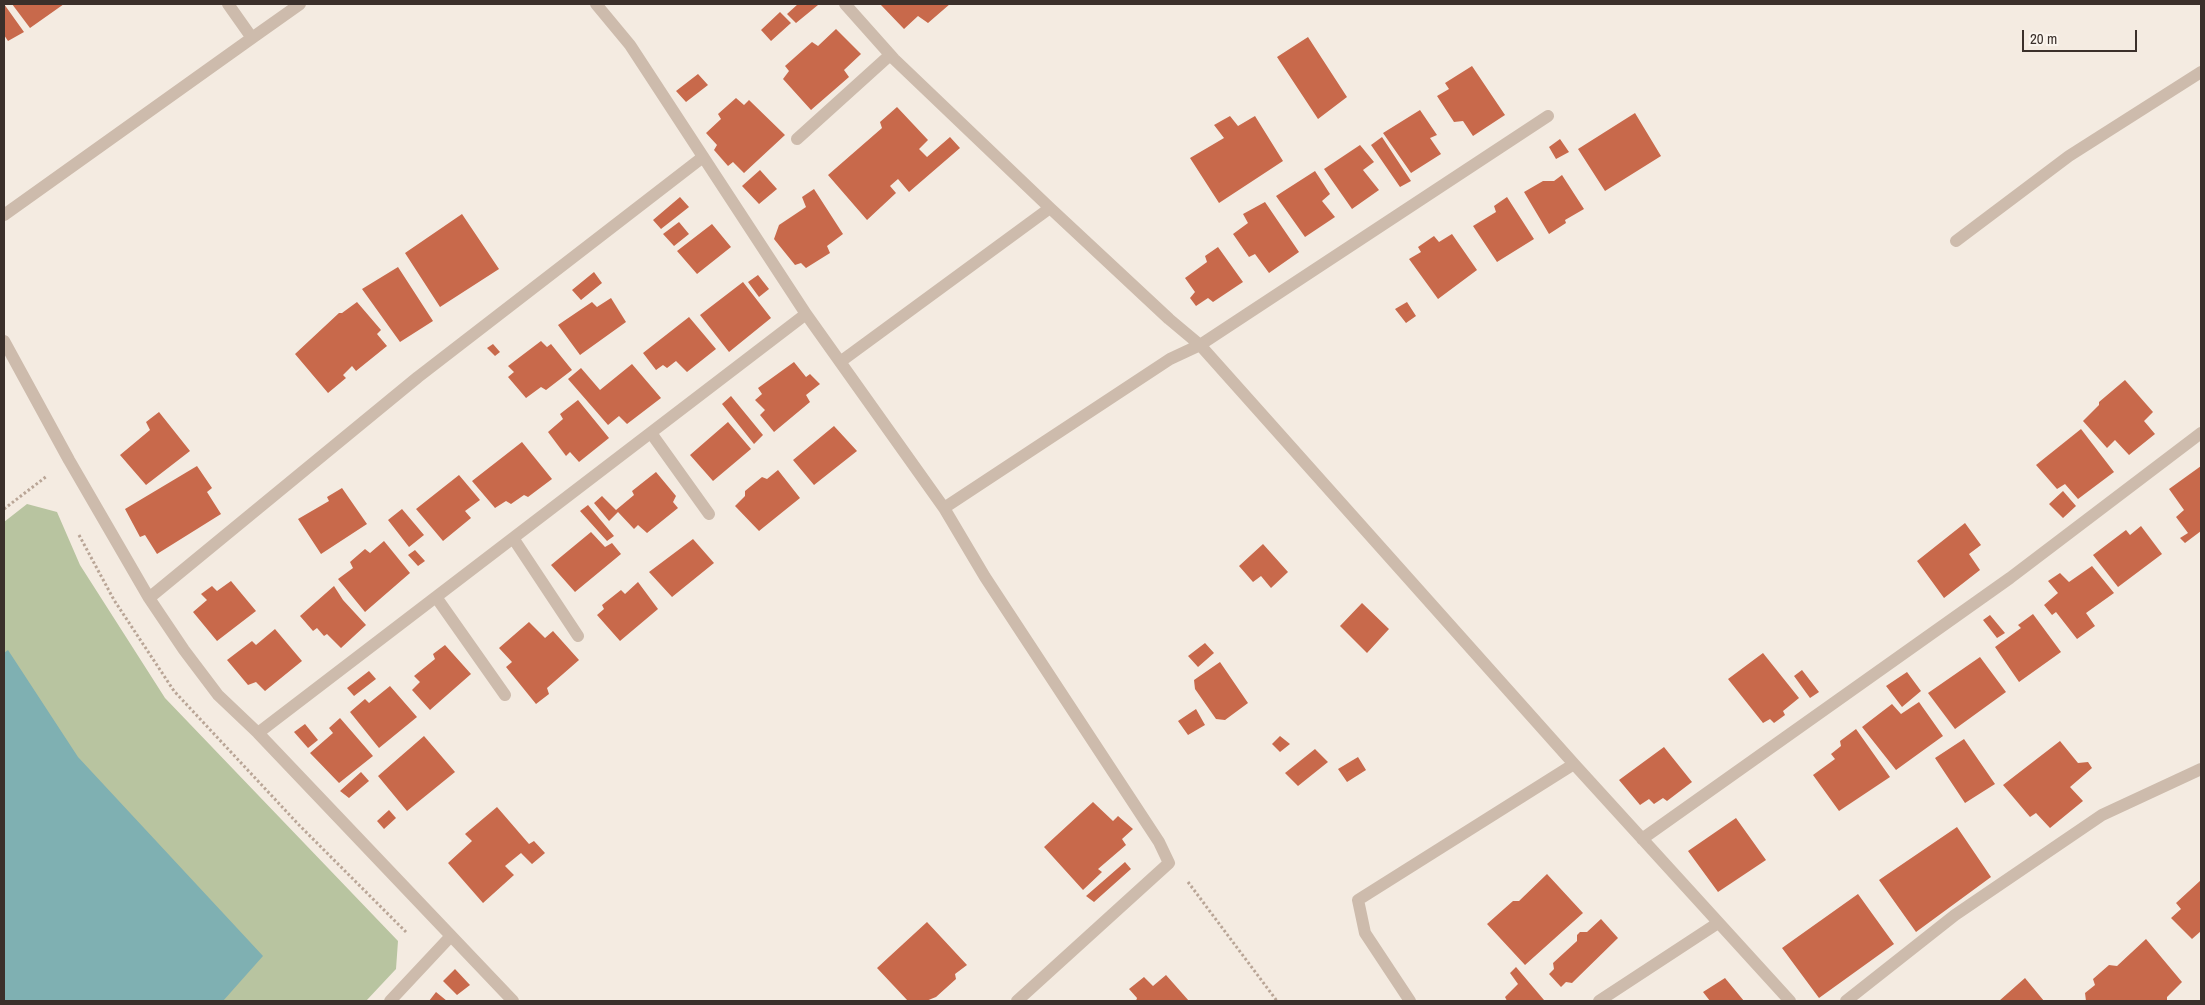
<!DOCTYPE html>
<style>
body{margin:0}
#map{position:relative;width:2205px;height:1005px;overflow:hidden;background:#f4ebe1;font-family:"Archivo Narrow",sans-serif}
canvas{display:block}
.frame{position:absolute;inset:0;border:5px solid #3b302b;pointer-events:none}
.scale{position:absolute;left:2022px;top:30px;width:115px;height:22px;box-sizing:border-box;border:2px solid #3b302b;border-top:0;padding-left:6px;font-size:15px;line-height:18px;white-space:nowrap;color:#3b302b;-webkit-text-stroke:4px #fbf5ee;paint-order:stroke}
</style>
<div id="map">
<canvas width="2205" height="1005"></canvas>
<div class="frame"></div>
<div class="scale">20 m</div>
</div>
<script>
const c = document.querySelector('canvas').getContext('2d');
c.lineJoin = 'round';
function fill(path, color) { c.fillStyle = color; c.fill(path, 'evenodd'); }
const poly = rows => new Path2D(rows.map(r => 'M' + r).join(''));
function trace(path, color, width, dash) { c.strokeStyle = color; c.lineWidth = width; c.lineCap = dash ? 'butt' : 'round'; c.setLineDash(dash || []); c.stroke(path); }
fill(poly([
 [27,504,57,512,80,565,165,698,398,941,396,969,366,1001,4,1001,4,522]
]), '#b8c4a0');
fill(poly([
 [8,650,78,757,263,956,223,1001,4,1001,4,653]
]), '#7fb0b2');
fill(poly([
 [4,4,24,32,8,41,4,35],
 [12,4,64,4,30,28],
 [798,4,817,4,818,5,796,23,787,14],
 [880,4,950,4,928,23,918,16,904,29],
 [780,12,791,23,771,41,761,30],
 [836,29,861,54,844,70,849,77,811,110,783,79,789,71,785,66,812,42,818,46],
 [1308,37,1347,97,1318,119,1277,57],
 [1472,66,1505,115,1473,136,1463,121,1454,122,1437,96,1449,89,1445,83],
 [698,74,708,85,686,102,676,91],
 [736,98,744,105,749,100,785,135,744,173,733,162,728,166,714,150,717,145,706,133,721,119,718,114],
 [897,107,928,140,919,149,927,157,950,137,960,148,909,192,898,179,890,186,896,193,867,220,828,175,882,128,880,122],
 [1420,110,1437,135,1430,138,1441,154,1411,173,1383,133],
 [1635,113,1661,156,1605,191,1578,149],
 [1230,116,1238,126,1255,116,1283,161,1219,203,1190,158,1224,138,1214,125],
 [1382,137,1411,181,1400,187,1371,145],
 [1560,139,1569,152,1556,159,1549,147],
 [1360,145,1374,162,1363,170,1379,190,1352,209,1324,169],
 [760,170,777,189,759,204,742,186],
 [1315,171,1330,194,1322,201,1335,217,1305,237,1276,196],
 [1562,175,1584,209,1565,220,1566,223,1549,234,1524,192,1543,181,1554,181],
 [814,189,843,234,827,246,830,253,806,268,801,263,795,265,774,239,779,225,806,207,802,197],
 [680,197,689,207,661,229,653,220],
 [1507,197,1534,239,1497,262,1473,226,1496,212,1494,206],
 [1265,202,1299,252,1269,273,1255,254,1249,257,1233,234,1248,223,1243,214],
 [462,214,499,269,440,307,405,253],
 [679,222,689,234,674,246,663,234],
 [712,224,731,247,697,274,677,251],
 [1452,234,1477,270,1438,299,1409,259,1421,252,1418,247,1434,236,1439,242],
 [1218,247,1243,282,1213,302,1208,298,1196,306,1190,298,1195,292,1185,278,1207,262,1205,256],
 [398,267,433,321,400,342,362,289],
 [594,272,602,283,581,300,572,290],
 [758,275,769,289,759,297,748,282],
 [743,282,771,318,729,352,700,315],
 [611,298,626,322,580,355,558,325,592,302,597,307],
 [357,302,381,330,377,334,387,346,356,371,352,366,343,375,346,378,328,393,295,354,339,313,342,313],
 [1407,302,1416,316,1406,323,1395,309],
 [689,317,716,349,687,372,676,361,667,368,663,365,656,370,643,353],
 [541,341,547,347,551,344,572,370,546,390,541,387,526,398,508,377,514,372,508,366],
 [493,344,500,352,495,356,487,348],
 [794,362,806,377,810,374,820,384,806,395,810,402,774,432,760,415,765,410,755,400,762,394,758,388],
 [632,364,661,398,627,424,619,416,608,425,568,379,581,368,600,390],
 [2125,380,2153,412,2144,421,2155,434,2129,455,2115,440,2107,448,2083,421,2099,405,2099,402],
 [731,396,763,435,754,444,722,404],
 [578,400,609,438,579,462,570,452,566,456,548,432,563,419,560,414],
 [159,412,190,451,146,485,120,455,150,430,146,422],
 [728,422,751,449,713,481,690,455],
 [834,426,857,451,814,485,793,460],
 [2081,429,2114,472,2078,499,2065,484,2057,489,2036,465],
 [522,442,552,479,528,497,524,495,511,504,506,501,495,508,472,481],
 [197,466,212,488,207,492,221,514,157,554,145,535,140,537,125,509],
 [2201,466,2201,531,2185,543,2180,538,2188,533,2176,517,2184,510,2169,489],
 [778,470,800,498,759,531,735,506,745,496,745,491,762,477,767,479],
 [656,472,676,496,673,502,678,508,647,533,638,525,634,529,618,512,609,521,594,503,602,496,616,510,634,495,632,491],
 [459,475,480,500,465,511,471,518,443,541,416,509],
 [342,488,367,524,321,554,298,519,329,501,327,497],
 [2063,491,2076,506,2063,518,2049,504],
 [588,505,614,536,607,541,580,511],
 [402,509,424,535,409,547,388,520],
 [1965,523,1981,545,1969,554,1980,570,1944,598,1917,561],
 [2141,526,2162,554,2118,587,2093,555,2126,530,2130,535],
 [591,532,605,547,612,543,621,554,575,592,551,565],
 [693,539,714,563,672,597,649,572],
 [384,541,410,573,365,612,338,579,353,568,350,562,365,549,370,553],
 [1263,544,1288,572,1271,588,1261,576,1253,582,1239,566],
 [415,550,425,561,418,566,408,555],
 [2092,566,2114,593,2086,613,2095,626,2077,639,2056,612,2052,615,2044,605,2058,593,2048,581,2060,573,2069,582],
 [231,581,256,611,217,641,193,612,207,600,201,594,212,586,217,591],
 [638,582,658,609,620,641,597,615,604,609,602,605,621,590,625,594],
 [334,586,343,600,366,625,341,648,327,634,324,636,317,628,313,631,300,616],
 [1362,603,1389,629,1367,653,1340,626],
 [2033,614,2061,652,2019,682,1995,647,2021,628,2018,625],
 [1990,615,2005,633,1997,638,1983,620],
 [529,622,545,638,553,631,579,660,547,688,549,694,536,704,506,667,512,662,499,648],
 [275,629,302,661,265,691,256,682,248,685,227,660,252,641,256,645],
 [1205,643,1214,653,1198,667,1188,656],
 [445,645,471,674,430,710,412,690,420,682,414,676,435,659,433,654],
 [1763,653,1799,698,1783,711,1785,715,1774,723,1770,719,1763,723,1728,679],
 [1980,657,2006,692,1955,729,1928,693],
 [1220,662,1248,703,1225,720,1216,719,1195,689,1194,680],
 [1802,670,1819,692,1810,698,1794,676],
 [369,671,376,679,354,696,347,688],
 [1907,672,1921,691,1902,707,1886,686],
 [390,686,417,717,379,748,350,712,365,699,369,703],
 [1919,702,1943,736,1896,770,1862,727,1892,704,1901,714],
 [1196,709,1205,725,1188,735,1178,721],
 [340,718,373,756,339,783,310,753,333,733,329,728],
 [305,724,318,740,308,748,294,732],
 [1856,729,1890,777,1839,811,1813,775,1835,759,1831,754,1841,746,1840,741],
 [424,736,455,772,407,811,378,776],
 [1280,736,1290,744,1280,752,1272,744],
 [1964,739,1995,784,1965,803,1935,758],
 [2060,741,2078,763,2088,762,2092,768,2070,787,2083,801,2050,828,2036,813,2030,817,2003,785],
 [1664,747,1692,782,1667,801,1663,798,1654,804,1649,799,1640,805,1619,780],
 [1315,749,1328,762,1298,786,1285,773],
 [1358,757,1366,770,1347,782,1338,769],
 [361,772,369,781,349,798,340,791],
 [1093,802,1113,821,1118,816,1133,829,1122,839,1126,845,1098,869,1102,872,1083,890,1044,847],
 [497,807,529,844,534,841,545,853,532,864,521,853,505,866,514,875,483,903,448,863,472,841,465,834],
 [389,810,396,818,384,829,377,821],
 [1736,818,1766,860,1718,892,1688,851],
 [1957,827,1991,877,1916,932,1879,880],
 [1125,862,1131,869,1094,902,1086,896],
 [1547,874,1583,913,1525,965,1487,924,1513,901,1519,901],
 [2201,880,2201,931,2192,939,2171,918,2181,909,2176,903],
 [1858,894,1894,944,1819,998,1782,948],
 [1601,919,1618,938,1572,983,1566,982,1561,987,1549,974,1554,969,1553,963,1577,941,1577,935,1580,932,1587,932],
 [927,922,967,965,955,974,956,979,936,997,926,1001,908,1001,877,968],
 [2146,939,2182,982,2167,997,2167,1001,2086,1001,2085,993,2095,985,2093,979,2109,965,2117,966],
 [1516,967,1544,1000,1542,1001,1507,1001,1505,997,1518,984,1510,973],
 [455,969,470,985,457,995,443,981],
 [1166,975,1189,1001,1136,1001,1137,998,1129,989,1144,977,1153,986],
 [1725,978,1744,1001,1710,1001,1703,992],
 [2025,978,2044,1001,1999,1001],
 [436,992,447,1001,429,1001]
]), '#c8694b');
trace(poly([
 [4,509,47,476],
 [79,535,114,600,174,691,299,825,406,932],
 [1188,882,1277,1001]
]), '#b9a596', 3, [2.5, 2.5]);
trace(poly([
 [596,4,630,45,806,314,944,508,985,577,1159,842,1169,863,1017,1001],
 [845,4,894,59,1050,208,1169,319,1200,345,1574,764,1790,1001],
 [252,38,300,4],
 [797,139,890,55],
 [4,215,252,38,228,4],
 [1956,241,2069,156,2201,72],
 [4,341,69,460,149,598,184,650,218,695,258,733,513,1001],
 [840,362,1050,208],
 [651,433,709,514],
 [944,508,1170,359,1200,345,1548,116],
 [513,538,578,636],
 [436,597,505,695],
 [149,598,418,377,703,157],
 [258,733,806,314],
 [1642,839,2010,578,2201,433],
 [390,1001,450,937],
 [1410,1001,1365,933,1358,900,1574,764],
 [1599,1001,1718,923],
 [1846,1001,1955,915,2102,815,2201,769]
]), '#cdbbac', 12);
</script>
